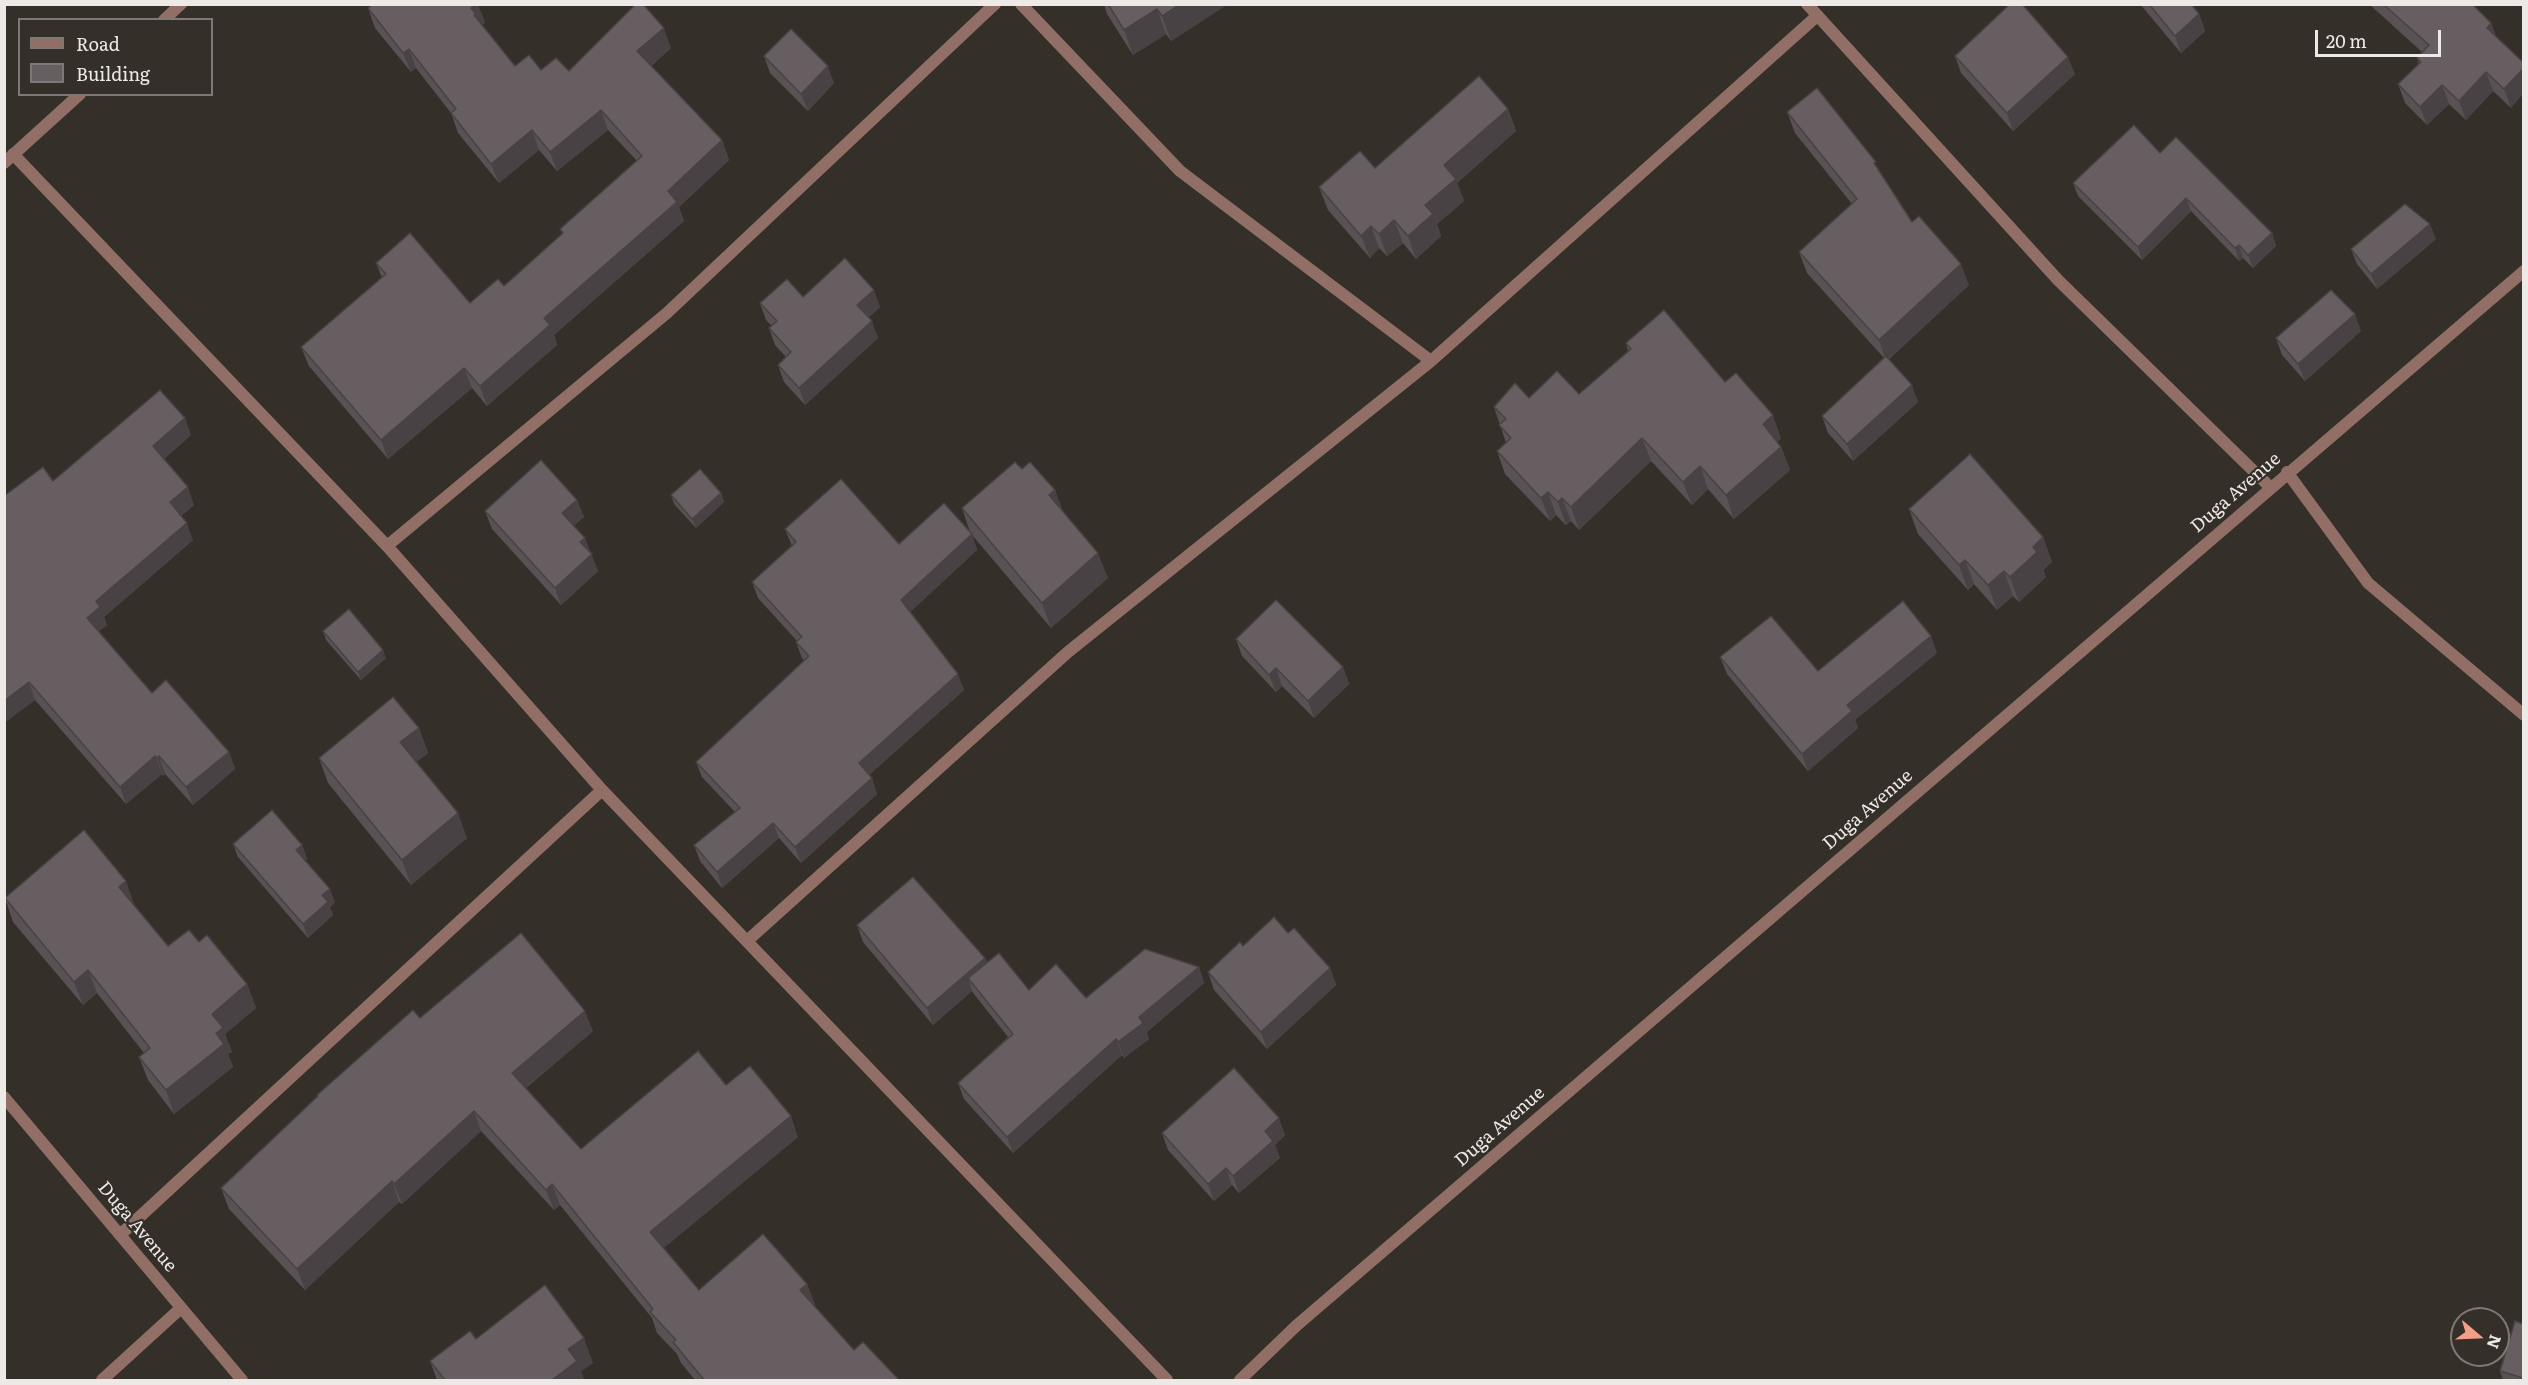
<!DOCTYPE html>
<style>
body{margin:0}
#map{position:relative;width:2528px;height:1385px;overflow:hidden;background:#352f29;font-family:Literata,serif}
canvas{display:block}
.frame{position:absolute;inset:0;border:6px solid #ede9e6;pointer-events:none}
.legend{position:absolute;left:18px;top:18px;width:195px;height:78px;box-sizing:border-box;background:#352f29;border:2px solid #7f7975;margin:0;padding:8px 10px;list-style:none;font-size:18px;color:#ede9e6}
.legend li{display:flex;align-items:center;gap:12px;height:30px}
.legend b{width:30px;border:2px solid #7f7975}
.north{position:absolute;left:2450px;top:1307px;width:60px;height:60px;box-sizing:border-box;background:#352f29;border:2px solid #7f7975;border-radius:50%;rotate:109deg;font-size:16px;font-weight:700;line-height:24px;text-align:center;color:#ede9e6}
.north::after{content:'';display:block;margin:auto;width:21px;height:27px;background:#f49e88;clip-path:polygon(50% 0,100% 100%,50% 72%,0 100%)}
.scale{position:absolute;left:2315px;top:30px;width:126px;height:27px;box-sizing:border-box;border:3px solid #ede9e6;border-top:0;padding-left:8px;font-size:18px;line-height:21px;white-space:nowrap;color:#ede9e6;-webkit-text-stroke:4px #352f29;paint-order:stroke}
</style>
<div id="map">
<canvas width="2528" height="1385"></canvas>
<div class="frame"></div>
<ul class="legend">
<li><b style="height:8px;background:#916f67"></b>Road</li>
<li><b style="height:16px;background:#675e62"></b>Building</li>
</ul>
<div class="north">N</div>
<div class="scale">20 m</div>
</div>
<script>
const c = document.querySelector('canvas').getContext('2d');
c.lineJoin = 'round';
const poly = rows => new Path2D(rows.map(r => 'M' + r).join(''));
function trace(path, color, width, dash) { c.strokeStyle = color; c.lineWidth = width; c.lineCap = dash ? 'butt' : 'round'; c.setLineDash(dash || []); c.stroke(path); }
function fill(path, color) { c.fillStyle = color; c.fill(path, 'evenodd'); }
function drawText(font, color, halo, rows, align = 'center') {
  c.font = font + ' Literata,serif'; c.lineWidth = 4.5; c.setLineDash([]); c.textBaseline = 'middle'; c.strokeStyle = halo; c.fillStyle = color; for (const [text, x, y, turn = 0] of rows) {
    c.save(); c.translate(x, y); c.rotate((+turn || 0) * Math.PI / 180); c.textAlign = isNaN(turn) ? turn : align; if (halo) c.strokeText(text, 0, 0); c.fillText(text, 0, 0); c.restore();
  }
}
trace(poly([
 [1021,4,1180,171,1431,361],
 [1807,4,2058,280,2270,487],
 [164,20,181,4],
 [13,154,387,546,602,790,1167,1380],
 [4,163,80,94],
 [2287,472,2368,583,2524,715],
 [387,546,667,313,995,4],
 [747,941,1068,652,1431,361,1817,16],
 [4,1097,242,1380],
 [121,1234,602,790],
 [102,1380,181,1308],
 [1240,1380,1296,1326,2524,271]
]), '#916f67', 12);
fill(poly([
 [1104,4,1228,4,1171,41,1166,34,1133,55,1107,14],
 [2140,4,2191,4,2199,14,2205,31,2181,53],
 [2369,4,2472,4,2491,23,2496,36,2511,108,2493,91,2466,120,2449,104,2427,125,2405,103,2398,84,2419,64,2417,58,2422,52],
 [368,8,485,22,482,25,515,66,541,70,569,71,671,48,651,66,722,140,729,160,679,207,684,221,554,335,557,345,487,406,472,388,388,459,309,366,301,347,382,278,376,263,470,303,504,286,562,234,560,229,637,161,608,130,557,171,539,150,499,183,458,133,451,113,416,68,411,72,375,28],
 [764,56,834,83,808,111,770,73],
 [1955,56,2075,74,2013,131,1961,73],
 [1508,109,1516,131,1457,183,1464,201,1437,224,1441,236,1416,259,1403,243,1387,256,1379,248,1370,258,1328,210,1319,187,1375,168],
 [1787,112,1879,172,1912,222,1969,285,1889,359,1918,402,1853,461,1828,433,1822,416,1884,358,1807,273,1799,252,1852,204,1795,133],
 [2160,153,2272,233,2276,246,2253,268,2243,258,2239,261,2191,211,2142,260,2078,196,2073,183],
 [2436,239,2377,289,2357,264,2351,249],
 [803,297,880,307,868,318,878,338,805,405,784,382,778,365,786,357,775,345,769,328,772,326,766,320,760,303],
 [2361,331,2305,381,2282,355,2276,338],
 [1626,343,1725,382,1781,438,1777,442,1781,447,1790,470,1734,519,1708,489,1692,505,1651,461,1579,530,1571,521,1566,525,1556,515,1550,521,1505,474,1497,451,1506,443,1494,407,1529,398,1579,394,1628,351],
 [191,435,164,459,194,505,181,516,193,540,104,617,107,625,98,632,152,693,229,752,235,769,193,805,165,774,163,776,162,774,126,804,35,700,4,723,4,496],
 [1022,469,1055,490,1063,512,1108,578,1051,628,972,535,977,550,910,612,964,690,869,775,877,794,801,863,779,838,722,888,700,861,694,845,735,812,702,777,696,762,804,661,802,658,796,642,797,641,758,598,752,582,792,546,785,529,899,544,970,532,962,508],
 [721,493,724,502,696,528,674,504,671,495],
 [577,500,584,517,573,526,590,552,598,571,561,605,492,529,485,511],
 [1909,509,2043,537,2052,562,2043,570,2046,577,2019,602,2013,596,1997,610,1974,584,1968,590,1918,534],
 [323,631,386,658,361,680,326,640],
 [1236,639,1343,667,1349,684,1314,718,1282,686,1276,692,1242,656],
 [1937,653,1855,720,1858,728,1808,771,1727,674,1720,657,1818,671],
 [419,728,428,753,416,762,467,838,411,885,328,783,319,758],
 [233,844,302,845,307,859,305,860,335,902,330,907,333,915,308,938,238,857],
 [5,898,134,905,168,946,199,942,247,984,256,1008,225,1034,232,1052,228,1054,233,1067,174,1114,148,1080,139,1057,144,1053,97,993,83,1005,13,922],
 [857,925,985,958,987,962,1029,990,1086,998,1199,967,1204,983,1147,1032,1149,1039,1124,1058,1122,1055,1013,1153,964,1099,958,1083,1008,1037,974,994,972,991,933,1025,863,942],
 [1288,933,1330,968,1336,985,1267,1049,1214,990,1208,972,1243,946],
 [420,1018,593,1031,526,1088,581,1149,726,1085,798,1137,663,1248,699,1290,807,1284,815,1305,814,1306,854,1350,899,1380,695,1380,681,1363,677,1354,657,1333,652,1318,560,1205,554,1210,481,1131,402,1204,399,1202,305,1290,229,1209,221,1188,318,1097,317,1095],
 [1162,1133,1285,1135,1275,1145,1280,1158,1239,1193,1232,1185,1214,1201,1168,1150],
 [2523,1324,2523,1380,2503,1380,2500,1371],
 [476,1339,593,1363,581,1371,584,1380,437,1380,430,1361]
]), '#595154');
fill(poly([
 [475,4,478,4,485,22,480,26,483,34,471,8],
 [1180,4,1228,4,1171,41,1162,16],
 [1157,9,1166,34,1133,55,1124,30],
 [2199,14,2205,31,2181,53,2175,36],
 [2491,23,2498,42,2487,28],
 [664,28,671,48,644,71,637,51],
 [409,49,416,68,411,72,403,53],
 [2068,57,2075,74,2013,131,2007,113],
 [828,66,834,83,808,111,801,94],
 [2523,69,2523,94,2511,108,2504,89],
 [2486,72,2493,91,2466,120,2459,101],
 [2442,85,2449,104,2427,125,2420,107],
 [1508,109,1516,131,1457,183,1464,201,1437,224,1441,236,1416,259,1408,236,1425,205,1444,165],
 [601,110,608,130,557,171,550,152],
 [532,130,539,150,499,183,491,164],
 [722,140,729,160,679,207,684,221,554,335,557,345,487,406,480,386,544,318,668,191],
 [2186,198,2191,211,2142,260,2138,247],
 [1394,220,1403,243,1387,256,1379,234],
 [2430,224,2436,239,2377,289,2371,274],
 [1371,226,1379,248,1370,258,1361,236],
 [2272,233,2276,246,2253,268,2248,255],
 [2239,245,2243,258,2239,261,2235,248],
 [1961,264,1969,285,1886,361,1879,340],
 [874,290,880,307,863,322,857,305],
 [2355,314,2361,331,2305,381,2298,364],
 [872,321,878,338,805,405,799,388],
 [464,368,472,388,388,459,381,440],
 [1912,385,1918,402,1853,461,1847,444],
 [1773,415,1781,438,1771,447,1763,424],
 [185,418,191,435,159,463,153,446],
 [1642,438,1651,461,1579,530,1571,507],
 [1781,447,1790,470,1734,519,1726,495],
 [1700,466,1708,489,1692,505,1683,482],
 [188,487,194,505,176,520,170,502],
 [1055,490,1064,515,1049,495],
 [1548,492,1556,515,1550,521,1541,498],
 [721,493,724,502,696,528,692,519],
 [1562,498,1571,521,1566,525,1558,502],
 [577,500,584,517,568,531,562,513],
 [187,523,193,540,104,617,107,625,93,636,87,618,96,601],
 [972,534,977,550,906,616,901,600],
 [2043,537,2052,562,2043,570,2046,577,2019,602,2010,577,2033,547],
 [585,538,598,571,561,605,555,588,580,542],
 [1098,553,1108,578,1051,628,1042,603],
 [1965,560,1974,584,1968,590,1959,565],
 [2004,571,2013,596,1997,610,1988,585],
 [1931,636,1937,653,1855,720,1858,728,1808,771,1802,754,1847,705],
 [383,650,386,658,361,680,358,672],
 [1343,667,1349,684,1314,718,1308,701],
 [1276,668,1282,686,1276,692,1269,675],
 [958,674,964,690,864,779,859,763],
 [29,682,35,700,4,723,4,701],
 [419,728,428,753,410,767,400,742],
 [229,752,235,769,193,805,186,787],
 [155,756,162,774,126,804,120,787],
 [159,756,165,774,163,776,157,758],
 [872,778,877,794,801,863,795,847],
 [458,813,467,838,411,885,402,860],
 [773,823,779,838,722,888,717,872],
 [302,845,307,859,301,864,296,850],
 [126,881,134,904,119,887],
 [330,889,335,902,330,907,333,915,308,938,303,924,322,895],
 [985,958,992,975,968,978,972,991,933,1025,927,1008],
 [1199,967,1204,983,1147,1032,1149,1039,1124,1058,1118,1042,1139,1017],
 [1330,968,1336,985,1267,1049,1261,1032],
 [88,970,97,993,83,1005,74,982],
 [247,984,256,1008,225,1034,232,1052,228,1054,233,1067,174,1114,166,1090,216,1033,212,1014],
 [585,1011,593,1031,519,1093,512,1073],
 [1116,1039,1122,1055,1013,1153,1007,1137],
 [474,1111,481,1131,402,1204,394,1184],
 [791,1116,798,1137,658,1253,650,1232],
 [1279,1118,1285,1135,1275,1145,1280,1158,1239,1193,1233,1176,1265,1131],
 [1226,1168,1232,1185,1214,1201,1208,1184],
 [392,1181,399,1202,305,1290,297,1269],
 [552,1184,560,1205,554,1210,546,1190],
 [807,1284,815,1305,808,1311,800,1290],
 [584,1338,593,1363,581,1371,584,1380,552,1380,568,1349]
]), '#484245');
const building = poly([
 [373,4,475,4,471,8,476,14,474,15,515,66,529,55,541,70,556,58,569,71,636,4,643,4,664,28,637,51,722,140,668,191,677,202,544,318,550,325,480,386,464,368,381,440,301,347,386,274,376,263,410,233,470,303,498,279,504,286,563,233,560,229,642,156,601,110,550,152,532,130,491,164,451,113,456,109,409,49,403,53,368,8,373,4],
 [1108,4,1180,4,1162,16,1157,9,1124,30,1108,4],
 [2010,4,2022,4,2068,57,2007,113,1955,56,2010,4],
 [2149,4,2191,4,2199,14,2175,36,2149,4],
 [2383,4,2472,4,2491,23,2487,28,2523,62,2523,69,2504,89,2486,72,2459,101,2442,85,2420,107,2398,84,2421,62,2417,58,2429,45,2383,4],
 [791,29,828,66,801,94,764,56,791,29],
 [1479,76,1508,109,1444,165,1456,179,1425,205,1433,214,1408,236,1394,220,1379,234,1371,226,1361,236,1319,187,1360,151,1375,168,1479,76],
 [1817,88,1876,162,1874,163,1912,222,1919,216,1961,264,1879,340,1799,252,1857,199,1787,112,1817,88],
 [2134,125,2160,153,2176,137,2272,233,2248,255,2239,245,2235,248,2186,198,2138,247,2073,183,2134,125],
 [2405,204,2430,224,2371,274,2351,249,2405,204],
 [845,258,874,290,857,305,872,321,799,388,778,365,791,352,769,328,777,321,760,303,787,279,803,297,845,258],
 [2331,290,2355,314,2298,364,2276,338,2331,290],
 [1664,310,1725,382,1736,373,1773,415,1763,424,1781,447,1726,495,1700,466,1683,482,1642,438,1571,507,1562,498,1558,502,1548,492,1541,498,1497,451,1511,438,1499,425,1506,419,1494,407,1515,383,1529,398,1557,371,1579,394,1631,349,1626,343,1664,310],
 [1886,356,1912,385,1847,444,1822,416,1886,356],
 [160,390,185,418,153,446,188,487,170,502,187,523,96,601,100,607,87,618,152,693,166,680,229,752,186,787,159,756,157,758,155,756,120,787,29,682,4,701,4,496,43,467,53,481,160,390],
 [1970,454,2043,537,2033,547,2037,552,2010,577,2004,571,1988,585,1965,560,1959,565,1909,509,1970,454],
 [541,460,577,500,562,513,585,538,580,542,592,554,555,588,485,511,541,460],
 [1015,462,1022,469,1030,462,1055,490,1049,495,1098,553,1042,603,962,508,1015,462],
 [700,469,721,493,692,519,671,495,700,469],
 [841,479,899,544,944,503,972,534,901,600,958,674,859,763,872,778,795,847,773,823,717,872,694,845,740,808,696,762,809,656,796,642,802,637,752,582,796,542,785,529,841,479],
 [1276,600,1343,667,1308,701,1276,668,1269,675,1236,639,1276,600],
 [1903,601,1931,636,1847,705,1852,711,1802,754,1720,657,1771,616,1818,671,1903,601],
 [349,609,383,650,358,672,323,631,349,609],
 [393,697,419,728,400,742,458,813,402,860,319,758,393,697],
 [272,810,302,845,296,850,330,889,322,895,328,902,303,924,233,844,272,810],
 [84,830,126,881,119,887,168,946,189,930,199,942,207,935,247,984,212,1014,223,1028,216,1033,224,1044,166,1090,139,1057,150,1048,88,970,74,982,5,898,84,830],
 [913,877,985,958,927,1008,857,925,913,877],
 [1274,917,1288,933,1294,928,1330,968,1261,1032,1208,972,1240,942,1243,946,1274,917],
 [521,933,585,1011,512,1073,581,1149,698,1051,726,1085,750,1066,791,1116,650,1232,699,1290,763,1234,807,1284,800,1290,854,1350,863,1342,899,1380,704,1380,673,1342,676,1340,650,1312,653,1309,552,1184,546,1190,474,1111,394,1184,392,1181,297,1269,221,1188,318,1096,317,1095,413,1010,420,1018,521,933],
 [1145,949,1199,967,1139,1017,1143,1023,1118,1042,1116,1039,1007,1137,958,1083,1013,1034,968,978,999,953,1029,990,1056,964,1086,998,1145,949],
 [1234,1068,1279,1118,1265,1131,1273,1141,1233,1176,1226,1168,1208,1184,1162,1133,1234,1068],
 [545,1285,584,1338,568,1349,577,1361,552,1380,445,1380,430,1361,470,1331,476,1339,545,1285],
 [2515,1321,2523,1324,2523,1378,2500,1371,2515,1321]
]);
fill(building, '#675e62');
trace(building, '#484245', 1.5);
drawText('18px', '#ede9e6', '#352f29', [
 ["Duga Avenue",2236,493,-41],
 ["Duga Avenue",1868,810,-41],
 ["Duga Avenue",1500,1127,-41],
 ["Duga Avenue",137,1227,50]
]);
</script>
